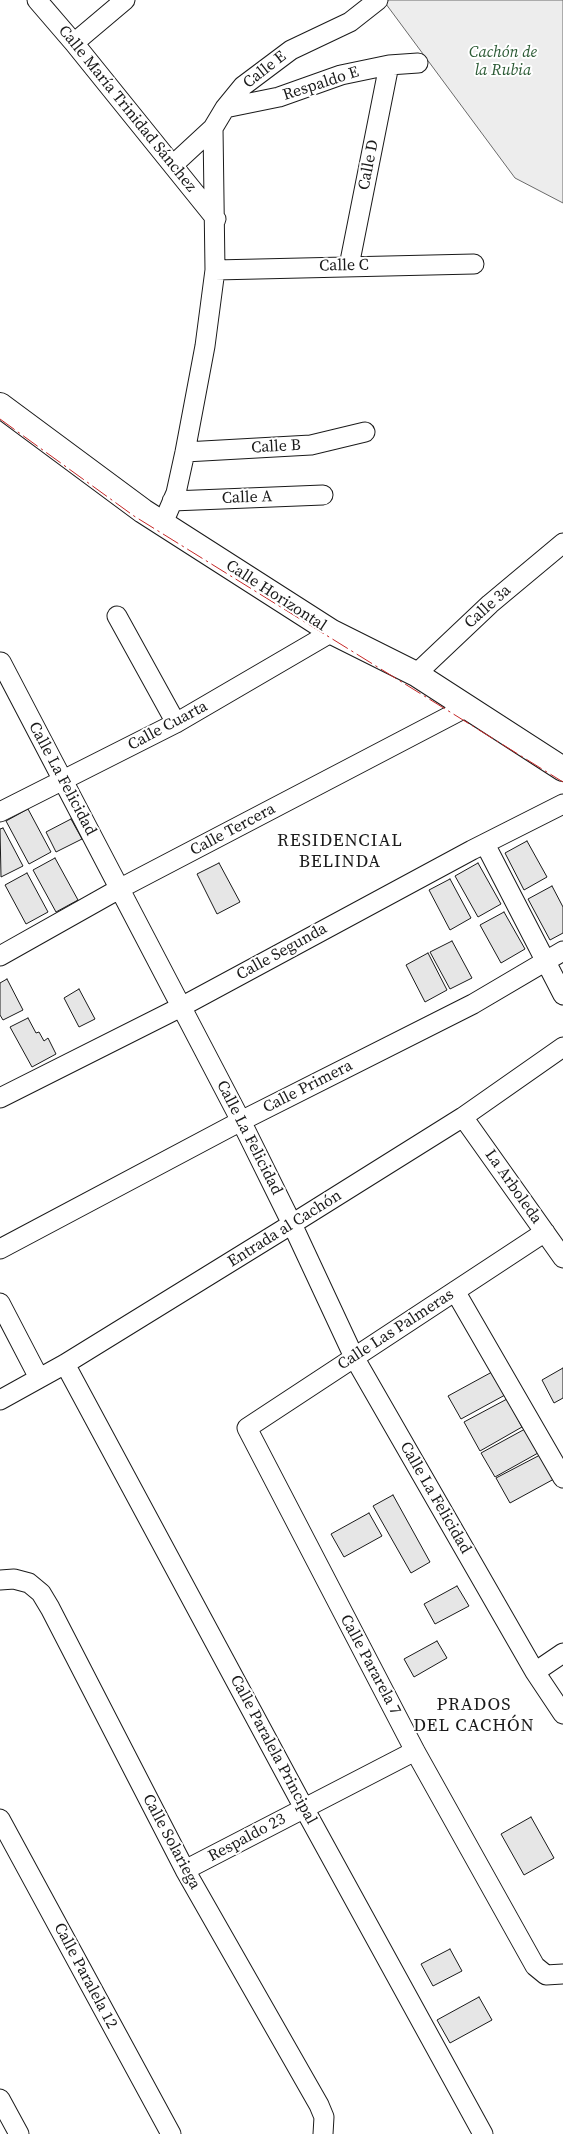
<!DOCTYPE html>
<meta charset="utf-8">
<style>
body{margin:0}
canvas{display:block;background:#fff}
</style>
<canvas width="563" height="2134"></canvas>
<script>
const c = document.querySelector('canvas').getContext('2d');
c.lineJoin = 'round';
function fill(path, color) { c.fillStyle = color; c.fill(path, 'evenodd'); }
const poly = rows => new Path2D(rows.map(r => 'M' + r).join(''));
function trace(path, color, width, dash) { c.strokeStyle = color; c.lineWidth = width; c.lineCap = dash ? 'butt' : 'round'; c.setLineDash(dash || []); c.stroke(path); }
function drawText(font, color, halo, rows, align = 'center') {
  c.font = font + ' "Source Serif 4",serif'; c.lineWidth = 4; c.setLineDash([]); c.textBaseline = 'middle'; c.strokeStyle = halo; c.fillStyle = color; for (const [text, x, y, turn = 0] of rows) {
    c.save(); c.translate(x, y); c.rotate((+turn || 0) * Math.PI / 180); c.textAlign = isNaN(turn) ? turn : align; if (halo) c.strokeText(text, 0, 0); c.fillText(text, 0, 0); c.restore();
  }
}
const built = poly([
 [383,0,563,0,563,203,515,178,383,0]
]);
fill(built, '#ededed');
trace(built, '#6a6a6a', 1);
const building = poly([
 [28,809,51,852,29,864,6,821,28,809],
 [71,819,82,839,56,852,46,832,71,819],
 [3,828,23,866,1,877,0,829,3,828],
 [527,841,547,877,524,890,505,853,527,841],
 [55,858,78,900,56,912,33,870,55,858],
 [219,863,240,902,217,914,197,874,219,863],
 [478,863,501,904,478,917,455,876,478,863],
 [27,873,48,912,26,924,5,885,27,873],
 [450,879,471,918,450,930,429,890,450,879],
 [552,886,563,907,563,933,550,940,528,899,552,886],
 [504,912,525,949,501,963,480,925,504,912],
 [452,941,472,978,450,989,430,952,452,941],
 [428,953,447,990,425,1002,406,965,428,953],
 [7,979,23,1010,3,1020,0,1015,0,983,7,979],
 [79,989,95,1019,79,1027,64,998,79,989],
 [28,1018,36,1033,39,1032,44,1041,48,1038,56,1054,32,1067,10,1027,28,1018],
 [563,1368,563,1398,554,1403,542,1380,563,1368],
 [492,1372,505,1395,461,1419,448,1396,492,1372],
 [507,1399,522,1427,480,1451,464,1422,507,1399],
 [525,1429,538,1453,495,1477,481,1453,525,1429],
 [540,1455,554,1479,510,1503,496,1478,540,1455],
 [393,1495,430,1562,411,1573,373,1506,393,1495],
 [369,1513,382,1536,344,1557,331,1534,369,1513],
 [457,1586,469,1606,435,1624,424,1604,457,1586],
 [437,1641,447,1658,414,1677,404,1659,437,1641],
 [531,1817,554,1858,524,1875,501,1834,531,1817],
 [450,1949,462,1971,433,1986,421,1964,450,1949],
 [479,1997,492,2020,450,2043,437,2020,479,1997]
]);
fill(building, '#e6e6e6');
trace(building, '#1a1a1a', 1);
const minor = poly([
 [37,0,74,43,216,219],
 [74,43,125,0],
 [225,108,279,97,341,75,389,65,418,63],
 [173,165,213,128,225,108,243,86,291,50,350,22,378,0],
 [349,266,389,65],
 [215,270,474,264],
 [185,452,311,445,365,432],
 [172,501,323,495],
 [163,523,176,493,185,452,205,346,215,270,213,128],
 [117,616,176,723],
 [1,662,241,1121,292,1224,354,1357,535,1672,563,1714],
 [416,674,490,604,563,543],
 [0,812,176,723,332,632],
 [485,844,563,995],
 [0,956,119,889,467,707],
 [0,1098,181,1007,472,850,563,804],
 [463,1117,563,1258],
 [545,1232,247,1428,415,1751,535,1966,546,1975,563,1974],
 [0,1249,241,1121,473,1004,563,951],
 [455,1291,563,1478],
 [0,1303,39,1378],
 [65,1364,304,1808,483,2134],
 [0,1400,65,1364,292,1224,463,1117,563,1047],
 [0,1580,14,1579,29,1583,41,1593,50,1608,185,1870,319,2105,324,2117,323,2134],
 [535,1672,563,1653],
 [0,1819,171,2134],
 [185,1870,415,1751],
 [0,2099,19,2134]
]);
const major = poly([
 [0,405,143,511,332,632,416,674,563,769]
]);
trace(minor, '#1a1a1a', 21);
trace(major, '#1a1a1a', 26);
trace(minor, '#fff', 19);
trace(major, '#fff', 24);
trace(poly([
 [0,419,134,516,563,782]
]), '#c62828', 1, [18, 4, 2.5, 4]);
drawText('italic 16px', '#2b5a34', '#fff', [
 ["Cachón de",503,53],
 ["la Rubia",503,71]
]);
drawText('16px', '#1a1a1a', '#fff', [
 ["Calle E",265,70,-38],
 ["Respaldo E",321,84,-18],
 ["Calle María Trinidad Sánchez",127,109,51],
 ["Calle D",369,165,-79],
 ["Calle C",344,266,-1],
 ["Calle B",276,447,-3],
 ["Calle A",247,498,-2],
 ["Calle Horizontal",276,596,33],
 ["Calle 3a",488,607,-42],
 ["Calle Cuarta",168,726,-28],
 ["Calle La Felicidad",62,779,62],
 ["Calle Tercera",233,830,-28],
 ["Calle Segunda",282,952,-29],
 ["Calle Primera",308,1087,-27],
 ["Calle La Felicidad",249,1138,63],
 ["La Arboleda",513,1187,55],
 ["Entrada al Cachón",285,1229,-32],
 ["Calle Las Palmeras",396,1330,-33],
 ["Calle La Felicidad",435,1498,60],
 ["Calle Pararela 7",370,1665,62],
 ["Calle Paralela Principal",273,1750,62],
 ["Respaldo 23",247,1838,-28],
 ["Calle Solariega",171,1842,62],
 ["Calle Paralela 12",85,1976,62]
]);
c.letterSpacing = '1px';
drawText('18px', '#1a1a1a', '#fff', [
 ["RESIDENCIAL",340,841],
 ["BELINDA",340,862],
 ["PRADOS",474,1705],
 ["DEL CACHÓN",474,1726]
]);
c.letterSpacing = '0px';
</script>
